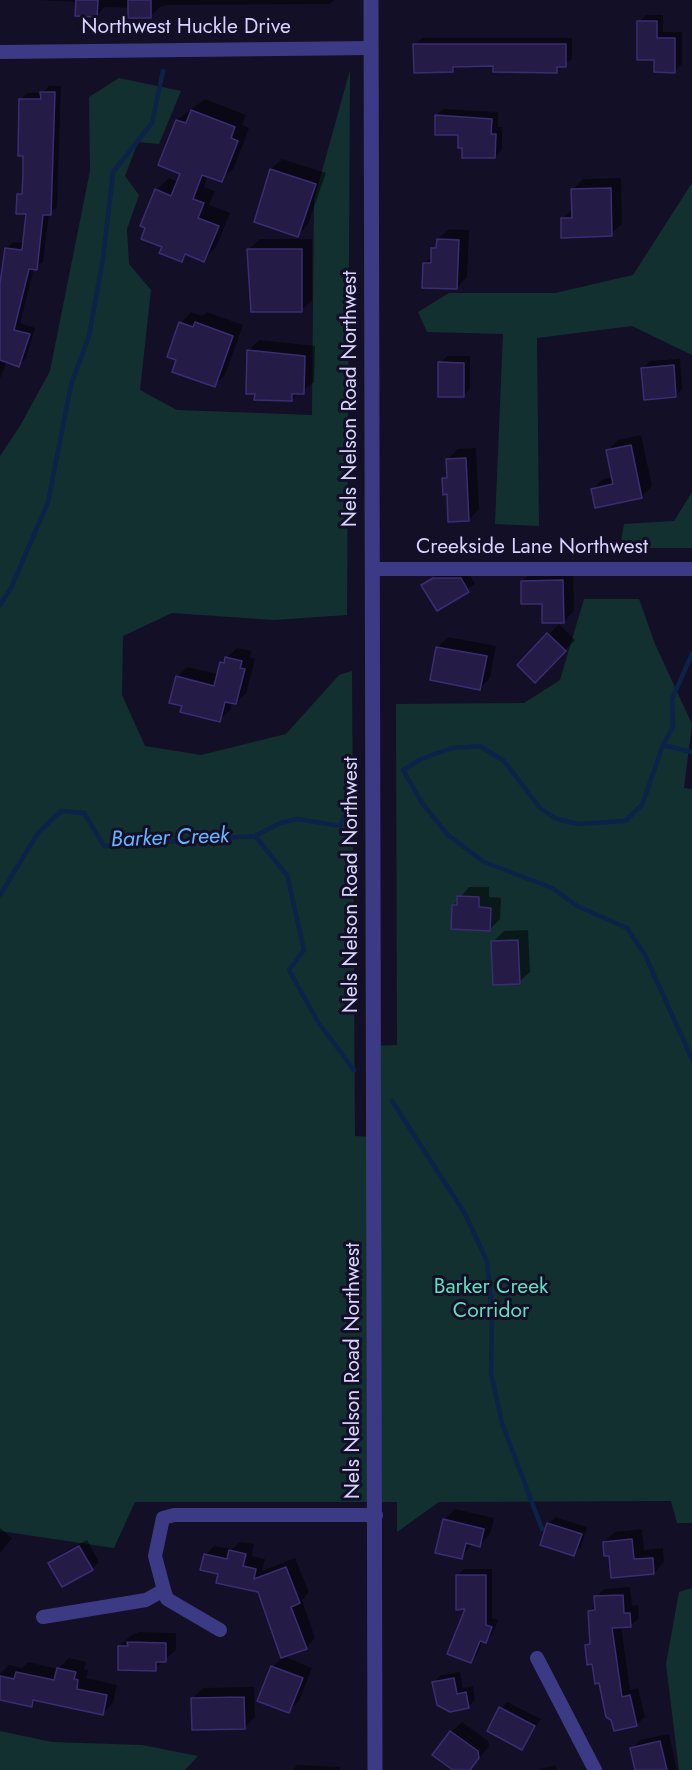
<!DOCTYPE html>
<style>
body{margin:0}
canvas{display:block;background:#130f26}
</style>
<canvas width="692" height="1770"></canvas>
<script>
const c = document.querySelector('canvas').getContext('2d');
c.lineJoin = 'round';
function fill(path, color) { c.fillStyle = color; c.fill(path, 'evenodd'); }
const poly = rows => new Path2D(rows.map(r => 'M' + r).join(''));
function trace(path, color, width, dash) { c.strokeStyle = color; c.lineWidth = width; c.lineCap = dash ? 'butt' : 'round'; c.setLineDash(dash || []); c.stroke(path); }
function drawText(font, color, halo, rows, align = 'center') {
  c.font = font + ' Jost,sans-serif'; c.lineWidth = 6; c.setLineDash([]); c.textBaseline = 'middle'; c.strokeStyle = halo; c.fillStyle = color; for (const [text, x, y, turn = 0] of rows) {
    c.save(); c.translate(x, y); c.rotate((+turn || 0) * Math.PI / 180); c.textAlign = isNaN(turn) ? turn : align; if (halo) c.strokeText(text, 0, 0); c.fillText(text, 0, 0); c.restore();
  }
}
fill(poly([
 [350,70,347,615,274,620,172,613,123,636,122,695,145,746,201,755,286,734,339,675,352,671,355,1136,374,1137,372,1046,397,1045,396,704,524,703,560,680,584,599,639,599,655,644,692,724,684,788,692,789,692,1523,677,1523,671,1501,439,1502,397,1532,397,1502,135,1502,114,1548,0,1531,0,456,20,426,50,371,90,171,89,97,119,78,181,91,159,144,138,142,125,176,139,195,127,229,129,264,151,290,140,390,177,410,312,415,314,200],
 [692,183,692,355,632,326,537,338,539,526,495,524,503,334,427,332,418,312,449,293,555,293,633,275],
 [692,492,692,548,620,548,624,524,674,521],
 [692,1588,692,1770,679,1770,666,1664,679,1592],
 [0,1731,52,1742,142,1745,198,1756,185,1770,0,1770]
]), '#12302f');
fill(poly([
 [34,0,334,0,330,4,167,5,160,7,151,16,129,8,105,7,96,15,77,2],
 [646,15,663,15,663,32,682,32,682,64,675,71,655,58,639,22],
 [422,38,572,38,572,59,556,71,494,65,458,66,453,71,415,45],
 [49,86,61,86,57,207,49,214,43,262,34,268,20,323,35,328,26,358,19,365,7,361,0,379,0,290,6,249,13,242,24,243,28,213,19,195,24,189,25,175,20,100,27,93,42,93],
 [205,99,246,115,242,125,249,128,234,168,221,180,208,175,204,187,215,191,209,205,230,213,216,247,204,260,188,254,181,261,164,247,156,190,169,178,178,182,182,173,160,165,177,120],
 [443,109,498,112,498,127,502,127,502,150,495,157,459,134,436,115],
 [282,159,326,173,308,224,298,235,256,221,271,169],
 [621,178,622,224,611,234,562,219,573,208,572,190,583,179],
 [449,229,469,230,467,277,457,288,425,263,433,256,438,239],
 [260,239,312,239,312,300,301,311,249,249],
 [191,312,202,316,207,312,243,325,225,375,214,385,178,359,169,356,181,323],
 [259,340,315,346,314,382,291,400,249,350],
 [447,356,470,356,470,389,463,396,440,363],
 [680,359,682,389,676,396,643,368,650,361],
 [641,435,652,486,641,497,593,489,603,479,613,477,608,450,618,440],
 [476,448,479,509,469,520,448,493,444,479,448,474,448,459,458,449],
 [573,570,574,611,563,622,522,581,533,571],
 [441,572,468,572,475,584,438,609,423,586],
 [559,624,575,640,535,681,519,665],
 [448,637,496,646,490,678,480,688,437,648],
 [237,648,251,651,250,657,255,659,246,693,236,703,232,702,230,710,219,720,183,705,177,677,187,667,218,674,221,663],
 [469,887,489,887,489,897,501,898,500,919,490,929,453,906],
 [528,930,530,972,519,982,493,942,504,931],
 [455,1509,494,1518,490,1534,480,1545,473,1543,462,1557,444,1520],
 [555,1517,587,1527,581,1547,574,1554,548,1524],
 [0,1528,12,1538,0,1553],
 [642,1529,644,1550,663,1548,664,1562,654,1573,610,1554,604,1542,615,1532],
 [87,1540,99,1562,92,1569,50,1563,57,1556],
 [240,1542,254,1544,252,1556,265,1559,262,1571,295,1558,309,1592,302,1600,315,1638,306,1648,283,1656,312,1668,299,1701,289,1711,272,1667,282,1658,259,1590,220,1573,205,1555,214,1546,232,1549],
 [464,1569,492,1569,492,1618,498,1620,492,1635,485,1642,483,1640,477,1655,470,1661,467,1608,457,1576],
 [630,1587,632,1606,638,1605,639,1618,630,1626,621,1626,630,1690,638,1688,645,1717,636,1725,600,1682,586,1646,592,1640,590,1611,596,1604,596,1597,604,1589],
 [139,1632,176,1633,176,1650,155,1669,120,1646,130,1636],
 [69,1658,86,1662,84,1669,88,1670,86,1678,117,1685,113,1703,103,1713,37,1699,31,1705,0,1698,0,1674,9,1665,22,1668,28,1662,58,1669],
 [460,1672,463,1688,473,1686,475,1700,468,1707,434,1682,441,1675],
 [254,1687,255,1717,245,1727,192,1699,203,1688],
 [507,1702,541,1719,522,1748,501,1708],
 [462,1722,488,1741,489,1746,470,1770,455,1770,451,1732],
 [669,1734,677,1770,637,1770,632,1749,640,1740],
 [297,1765,340,1767,340,1770,293,1770],
 [555,1765,557,1770,537,1770]
]), '#0007');
trace(poly([
 [0,605,11,588,48,502,71,385,89,336,103,259,113,172,152,123,163,71],
 [692,654,672,699,673,727,663,745,642,805,625,821,577,824,555,818,540,808,504,761,480,746,452,748,421,759,403,770,422,803,448,835,484,862,552,888,577,906,627,928,645,955,692,1059],
 [663,745,692,752],
 [255,836,287,875,304,950,289,970,318,1022,354,1070],
 [0,895,38,833,61,811,84,813,104,846,255,836,280,823,297,819,340,826,348,807],
 [392,1101,464,1212,487,1261,492,1315,491,1373,502,1423,542,1529]
]), '#0c2248', 4.5);
const building = poly([
 [76,0,98,0,97,17,75,16,76,0],
 [128,0,151,0,151,18,128,18,128,0],
 [637,21,657,21,657,38,675,38,675,73,654,72,654,60,637,60,637,21],
 [413,44,566,44,566,67,557,67,557,73,493,72,493,66,453,67,453,72,414,73,413,44],
 [40,92,55,92,51,215,43,215,37,270,29,269,14,330,30,334,19,367,0,360,0,284,5,248,22,250,26,214,16,214,17,194,22,194,23,175,23,156,18,156,19,99,41,99,40,92],
 [191,110,235,127,231,138,238,141,222,182,202,175,193,199,204,203,198,218,219,226,204,262,185,254,182,262,159,253,162,247,141,239,145,228,140,226,155,189,171,196,180,174,158,165,176,120,186,123,191,110],
 [435,115,492,119,491,134,496,134,495,158,462,158,462,148,458,148,458,135,435,135,435,115],
 [270,169,316,184,298,237,254,222,270,169],
 [611,188,612,236,561,238,561,218,572,218,571,189,611,188],
 [437,239,459,240,457,289,422,288,423,263,431,263,431,248,436,248,437,239],
 [247,249,302,249,302,312,251,312,247,249],
 [179,322,193,327,195,322,233,336,215,387,172,372,176,360,167,357,179,322],
 [247,350,305,356,304,394,292,394,292,401,254,400,255,394,246,394,247,350],
 [438,362,464,363,464,397,438,397,438,362],
 [674,365,676,397,644,400,641,368,674,365],
 [631,445,642,498,595,508,591,489,613,484,606,450,631,445],
 [466,458,469,521,448,522,447,494,443,495,442,478,447,478,446,459,466,458],
 [433,578,461,578,469,592,437,611,421,585,433,578],
 [563,580,564,623,542,623,542,604,521,604,521,581,563,580],
 [547,633,566,651,535,683,517,665,547,633],
 [436,647,487,656,480,690,430,680,436,647],
 [225,657,242,661,240,668,245,669,236,704,225,702,220,722,180,712,182,706,169,703,176,676,214,686,220,662,224,663,225,657],
 [457,896,479,897,479,907,491,908,490,931,451,929,452,905,457,905,457,896],
 [518,940,520,984,493,985,491,941,518,940],
 [443,1519,484,1529,480,1547,466,1543,462,1559,435,1553,443,1519],
 [547,1523,582,1534,574,1556,540,1545,547,1523],
 [632,1539,634,1559,653,1558,654,1574,611,1578,609,1556,604,1556,603,1542,632,1539],
 [79,1546,93,1570,62,1587,48,1563,79,1546],
 [229,1550,246,1554,243,1566,256,1569,254,1579,286,1567,300,1603,291,1607,307,1649,281,1658,258,1592,216,1583,218,1574,200,1570,204,1554,227,1559,229,1550],
 [456,1575,486,1575,486,1625,492,1627,486,1643,480,1641,471,1663,447,1654,465,1609,456,1610,456,1575],
 [623,1595,624,1613,630,1613,631,1627,612,1628,622,1697,630,1695,637,1726,614,1731,611,1720,606,1717,599,1683,595,1684,592,1664,587,1665,585,1645,590,1644,588,1611,595,1610,594,1596,623,1595],
 [127,1642,166,1643,166,1662,156,1662,156,1671,118,1670,118,1646,128,1646,127,1642],
 [271,1666,303,1678,289,1713,257,1701,271,1666],
 [57,1668,76,1672,74,1679,78,1680,77,1689,107,1695,103,1715,33,1700,32,1707,0,1700,0,1676,14,1679,16,1672,54,1680,57,1668],
 [454,1678,457,1694,466,1692,469,1708,450,1712,437,1705,432,1682,454,1678],
 [244,1697,245,1729,192,1730,191,1698,244,1697],
 [499,1707,535,1726,522,1750,487,1731,499,1707],
 [450,1731,478,1751,479,1758,470,1770,453,1770,432,1755,450,1731],
 [660,1741,667,1770,635,1770,630,1748,660,1741]
]);
fill(building, '#241b47');
trace(building, '#3b2d73', 1.5);
trace(poly([
 [0,52,371,48],
 [372,569,692,569],
 [164,1590,167,1599,220,1630],
 [43,1617,146,1600,164,1590,155,1556,163,1518,174,1515,376,1515],
 [537,1658,595,1770]
]), '#3d3a85', 14);
trace(poly([
 [371,0,375,1770]
]), '#3d3a85', 15);
drawText('21px', '#d9d4ff', '#130f26', [
 ["Northwest Huckle Drive",186,28],
 ["Nels Nelson Road Northwest",351,399,-90],
 ["Creekside Lane Northwest",532,548],
 ["Nels Nelson Road Northwest",352,885,-90],
 ["Nels Nelson Road Northwest",354,1371,-90]
]);
drawText('21px', '#5fe0c0', '#130f26', [
 ["Barker Creek",491,1288],
 ["Corridor",491,1312]
]);
drawText('italic 22px', '#62b6ff', '#130f26', [
 ["Barker Creek",170,839,-2]
]);
</script>
